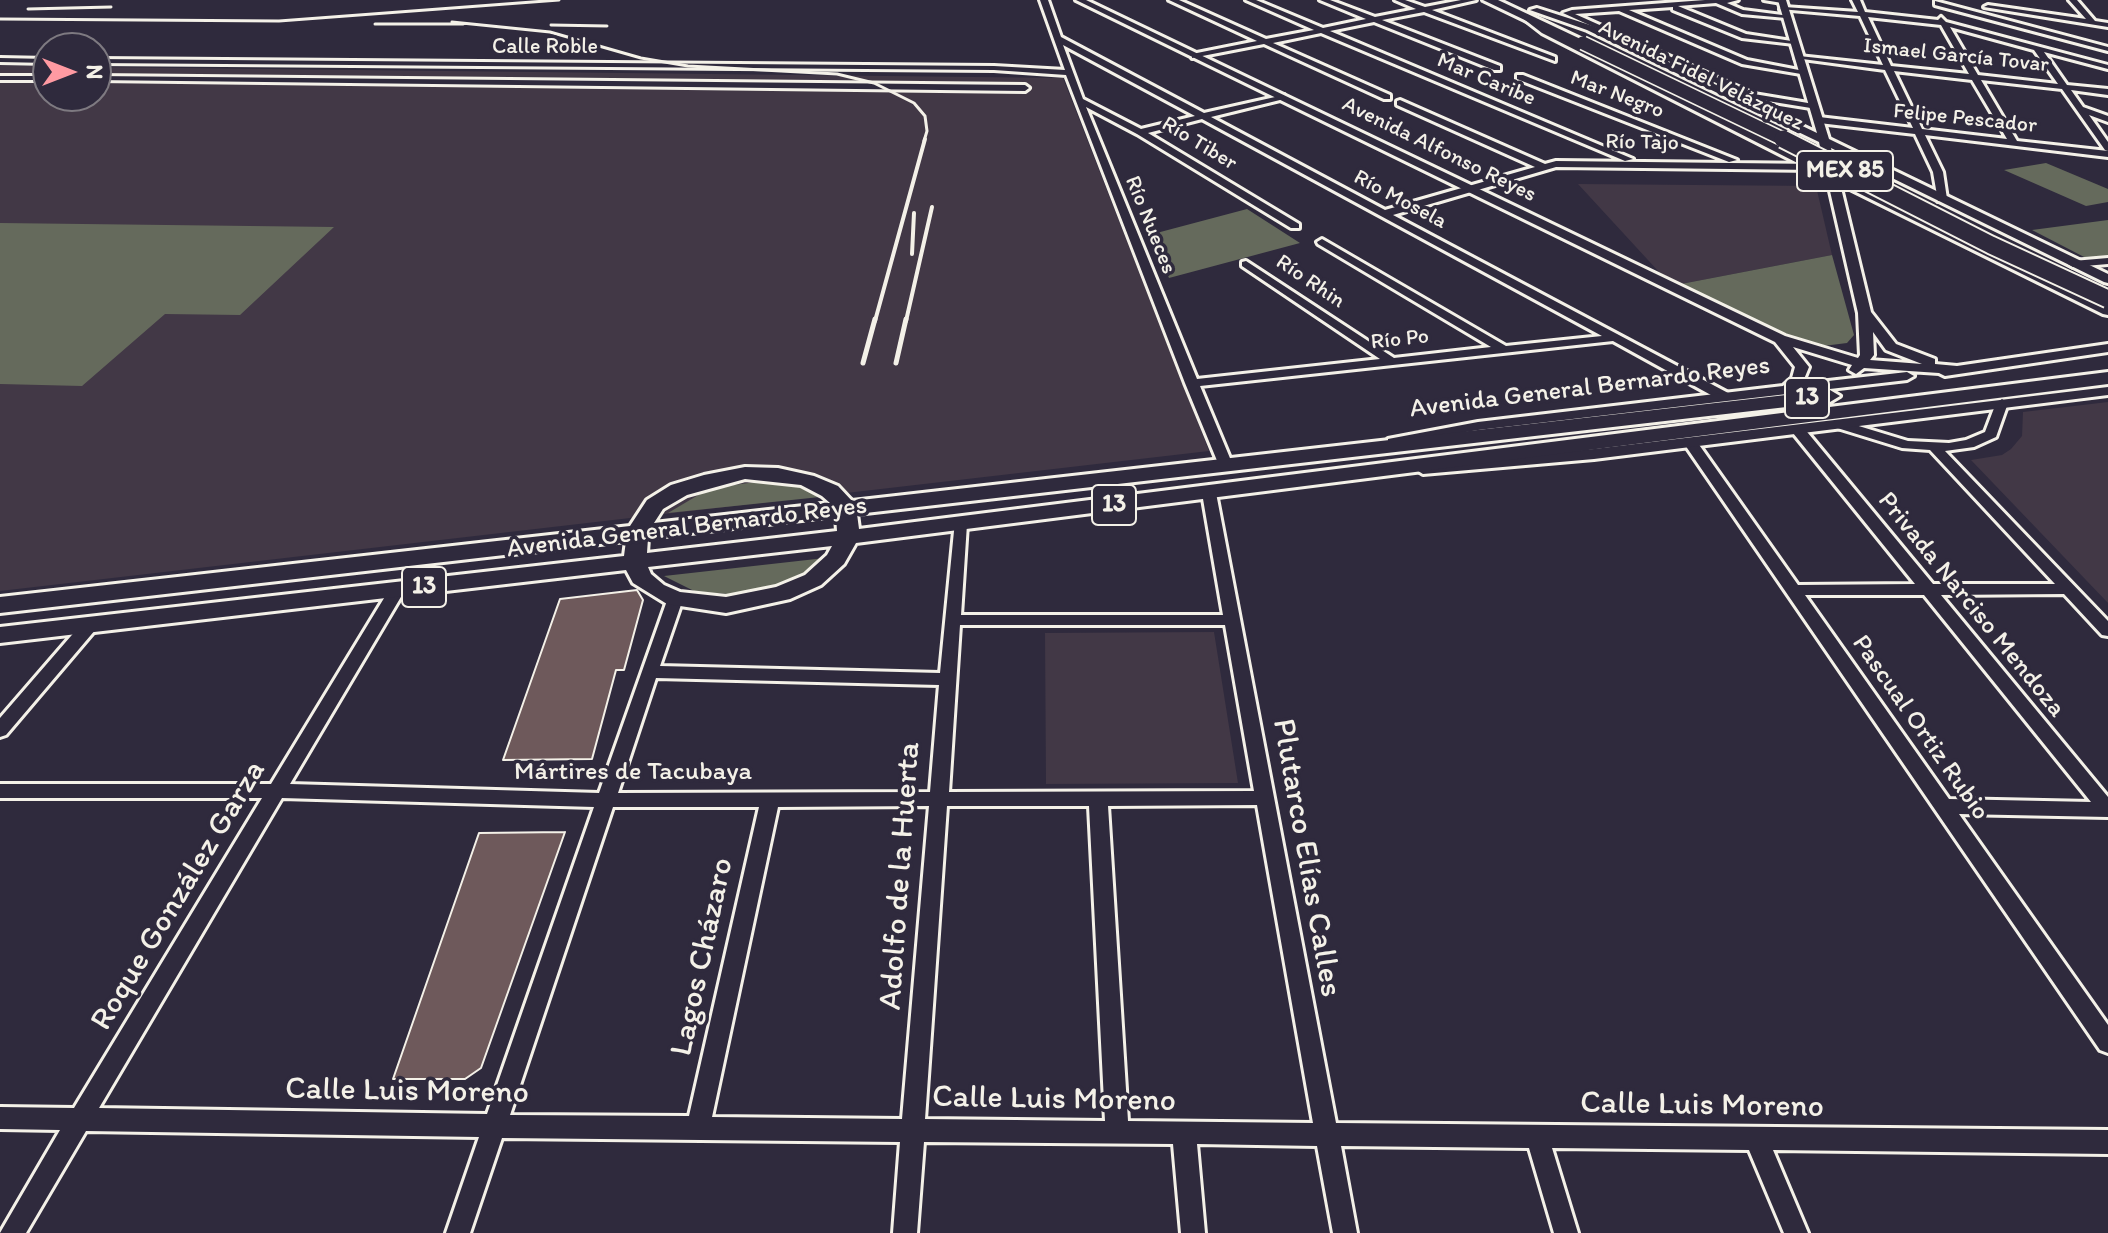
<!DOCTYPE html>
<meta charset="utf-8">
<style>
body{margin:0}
#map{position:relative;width:2108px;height:1233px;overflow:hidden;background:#2f2a3d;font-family:Itim,sans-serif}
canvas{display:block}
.north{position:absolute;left:32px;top:32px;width:80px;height:80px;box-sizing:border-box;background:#2f2a3d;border:2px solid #7e7a81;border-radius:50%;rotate:90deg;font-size:22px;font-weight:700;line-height:32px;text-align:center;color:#f4f1e8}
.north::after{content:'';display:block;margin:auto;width:28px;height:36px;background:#ff9aa2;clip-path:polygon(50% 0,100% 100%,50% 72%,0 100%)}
</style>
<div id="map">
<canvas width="2108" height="1233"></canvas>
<div class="north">N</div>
</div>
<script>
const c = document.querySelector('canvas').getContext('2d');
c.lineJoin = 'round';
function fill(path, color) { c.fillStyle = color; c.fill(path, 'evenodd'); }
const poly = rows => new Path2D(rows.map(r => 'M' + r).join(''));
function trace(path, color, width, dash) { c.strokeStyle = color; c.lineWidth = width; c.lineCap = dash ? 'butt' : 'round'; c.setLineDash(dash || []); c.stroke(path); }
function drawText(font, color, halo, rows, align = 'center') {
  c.font = font + ' Itim,sans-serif'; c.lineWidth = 7; c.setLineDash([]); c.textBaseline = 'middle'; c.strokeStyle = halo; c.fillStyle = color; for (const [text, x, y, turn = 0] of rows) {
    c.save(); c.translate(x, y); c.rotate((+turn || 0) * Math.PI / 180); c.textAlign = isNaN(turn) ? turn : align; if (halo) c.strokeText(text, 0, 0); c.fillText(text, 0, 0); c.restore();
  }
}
fill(poly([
 [0,65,48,66,48,96,96,96,96,67,1063,78,1209,451,0,591],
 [1578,184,1816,186,1832,255,1681,284,1659,272],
 [2108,402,2108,603,1971,460,2002,455,2011,449,2022,436,2023,412],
 [1214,632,1238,783,1046,784,1045,633]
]), '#423846');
fill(poly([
 [2046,163,2108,189,2108,202,2086,206,2004,170],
 [1247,209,1300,243,1169,278,1149,235],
 [2108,220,2108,256,2088,259,2032,230],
 [0,223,334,227,240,315,165,314,82,386,0,384],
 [1832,255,1854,335,1847,343,1823,346,1804,343,1681,284],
 [763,481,797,486,820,497,668,513,700,494,719,487],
 [825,558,803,576,776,588,743,595,696,592,664,576]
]), '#656a5c');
const building = poly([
 [637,590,643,600,624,670,616,670,592,759,503,760,560,599,637,590],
 [565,832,481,1068,465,1079,393,1079,479,833,565,832]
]);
fill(building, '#6e595b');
trace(building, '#f4f1e8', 2);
const minor = poly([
 [1040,0,1048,0,1061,37,1204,113,1284,95,1284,99,1211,117,1385,210,1535,167,1397,105,1397,101,1400,100,1545,164,1556,161,1818,164,1823,167,1818,170,1556,167,1393,215,1730,394,1730,400,1720,400,1613,341,1200,386,1232,463,1225,467,1218,463,1185,383,1066,75,994,70,96,63,96,59,994,66,1065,70,1040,0],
 [1063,45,1195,116,1141,129,1083,99,1063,45],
 [1086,107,1137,134,1291,228,1299,228,1299,224,1148,133,1202,119,1602,336,1506,346,1322,239,1317,242,1318,244,1491,347,1394,358,1246,261,1242,262,1242,266,1380,359,1197,379,1086,107],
 [1169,0,1179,0,1266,39,1314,30,1246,0,1256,0,1323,28,1366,19,1320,0,1330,0,1375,17,1416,9,1395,0,1405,0,1425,7,1461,0,1476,0,1432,10,1555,57,1555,61,1424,12,1382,20,1500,66,1500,70,1494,70,1374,22,1330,31,1633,159,1625,161,1321,33,1273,43,1390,95,1390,99,1384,99,1264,44,1192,58,1192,54,1257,41,1169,0],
 [1705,0,1738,0,1727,3,1743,10,1790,16,1786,18,1742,14,1716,3,1678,6,1746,34,1798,42,1794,44,1742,38,1673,10,1673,7,1629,10,1747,60,1804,71,1807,75,1742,64,1619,11,1575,14,1754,94,1814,104,1818,107,1817,109,1749,98,1563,13,1572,10,1705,0],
 [1764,0,1785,0,1786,1,1782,3,1764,0],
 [1852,0,1860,0,1865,12,1938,20,1941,17,1946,22,2108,65,2108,69,2044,52,2067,85,2108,89,2108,95,2071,90,2083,107,2108,116,2108,122,2089,115,2108,142,2108,151,2105,150,2062,89,1981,80,2017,141,2108,151,2108,157,1925,135,1943,172,1947,199,1938,201,1933,172,1915,134,1819,123,1815,120,1819,117,1913,128,1885,70,1795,58,1799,56,1883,65,1860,16,1780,9,1784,7,1858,12,1852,0],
 [1868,17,1941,25,1969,74,1891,66,1868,17],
 [1950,27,2034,50,2058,84,1978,75,1950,27],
 [1894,71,1972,80,2007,139,1922,129,1894,71],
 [2069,0,2077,0,2095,21,2108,23,2108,27,1984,7,1988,5,2086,19,2069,0],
 [1935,1,2108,47,2108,51,1935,5,1935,1],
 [0,58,48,59,48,63,0,62,0,58],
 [1517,75,1523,75,1737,160,1729,162,1517,79,1517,75],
 [0,76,48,76,48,80,0,80,0,76],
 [96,76,1025,85,1029,88,1025,91,96,80,96,76],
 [2108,258,2108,264,2073,267,2068,264,2073,261,2108,258],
 [2002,399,2008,403,1996,437,1974,447,1945,451,2108,621,2108,636,2102,635,2064,594,1941,595,2108,797,2108,817,1959,814,2108,1025,2108,1053,2100,1050,1683,442,1685,439,1695,439,1798,585,1915,584,1793,433,1791,430,1798,426,1803,427,1933,584,2055,584,1930,450,1902,448,1834,427,1832,424,1839,420,1908,441,1949,443,1966,440,1985,432,1996,403,2002,399],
 [1805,595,1924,595,2091,802,1949,799,1805,595],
 [1209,489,1216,493,1336,1123,2108,1130,2108,1154,1773,1150,1808,1233,1784,1233,1749,1150,1552,1148,1578,1233,1554,1233,1529,1148,1341,1146,1357,1233,1333,1233,1317,1146,1197,1144,1205,1233,1181,1233,1173,1144,924,1142,917,1233,893,1233,900,1142,502,1138,470,1233,446,1233,479,1137,86,1131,26,1233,0,1233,60,1130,0,1129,0,1107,74,1108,262,798,0,798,0,784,271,784,389,590,397,585,405,590,290,784,599,793,669,595,681,595,683,599,660,666,940,673,955,521,965,521,967,524,961,615,1223,615,1202,493,1209,489],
 [960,625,1225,625,1254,791,949,792,960,625],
 [656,678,939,685,930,792,618,793,656,678],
 [282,798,594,807,487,1114,99,1108,282,798],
 [1257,805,1313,1123,1128,1121,1108,806,1257,805],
 [929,806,902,1119,712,1117,778,807,929,806],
 [947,806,1089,806,1105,1121,925,1119,947,806],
 [613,807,759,807,689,1116,510,1115,613,807],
 [90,620,98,625,96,629,6,735,0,737,0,718,84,621,90,620]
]);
const tertiary = poly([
 [1076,0,1086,0,1785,336,1858,358,1860,355,1858,313,1827,178,1542,33,1520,16,1527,14,1548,29,1825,169,1819,142,1587,30,1530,10,1537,8,1593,26,1817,133,1778,0,1786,0,1829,139,2108,274,2108,283,2104,282,1831,148,1837,175,2108,306,2108,315,2103,314,1840,184,1871,312,1896,344,1935,359,1935,364,1957,366,2108,344,2108,352,1945,376,1939,373,1864,368,1856,374,1849,370,1852,365,1793,347,1809,367,1802,384,1907,372,1914,376,1907,380,1478,430,1388,445,1388,439,1478,422,1783,386,1792,378,1795,367,1775,342,1076,0],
 [1873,332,1886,350,1922,364,1870,360,1874,355,1873,332],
 [2108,387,2108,395,1594,459,1423,474,1415,469,1423,464,1594,449,2108,387]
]);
const primary = poly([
 [2108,372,2108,384,856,543,844,564,821,585,790,599,726,613,667,604,633,583,626,570,0,643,0,627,624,556,626,541,0,613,0,597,630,526,647,500,671,485,704,475,745,467,778,468,814,476,838,486,852,501,1830,390,1840,396,1830,402,857,514,859,529,2108,372],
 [745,479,801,485,822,496,830,503,654,523,663,509,687,495,745,479],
 [836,516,837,531,647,553,648,538,836,516],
 [832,546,827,555,805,575,776,587,726,597,680,592,664,585,651,574,648,567,832,546]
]);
const trunk = poly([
 [1483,0,1498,0,1589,43,1579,46,1483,0]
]);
trace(minor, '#f4f1e8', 6);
trace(tertiary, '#f4f1e8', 6);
trace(primary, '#f4f1e8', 6);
trace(trunk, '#f4f1e8', 6);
fill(minor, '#2f2a3d');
fill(tertiary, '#2f2a3d');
fill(primary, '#2f2a3d');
fill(trunk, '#2f2a3d');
trace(poly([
 [28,9,111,7],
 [0,19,279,21,559,0],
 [452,22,550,32,641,58,688,66,837,74,874,83,914,103,925,116,927,131,924,141],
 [375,24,463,24],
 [551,25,607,26]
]), '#f4f1e8', 3);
trace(poly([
 [912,254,914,213],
 [875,321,925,139],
 [906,321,932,207]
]), '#f4f1e8', 4);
trace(poly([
 [863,363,875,319],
 [896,363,906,319]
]), '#f4f1e8', 5);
const trunkBridgeFar1 = poly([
 [1583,43,1787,141]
]);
const trunkBridge = poly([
 [1783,139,1991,245,2108,299]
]);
trace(trunkBridgeFar1, '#f4f1e8', 16, []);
trace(trunkBridge, '#f4f1e8', 21, []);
trace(trunkBridgeFar1, '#2f2a3d', 13);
trace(trunkBridge, '#2f2a3d', 17);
drawText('22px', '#f4f1e8', '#2f2a3d', [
 ["Calle Roble",545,47],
 ["Ismael García Tovar",1956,56,6],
 ["Avenida Fidel Velázquez",1701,76,26],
 ["Mar Caribe",1486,80,23],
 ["Mar Negro",1617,95,21],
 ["Felipe Pescador",1965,119,6],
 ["Río Tajo",1642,143,1],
 ["Río Tiber",1199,144,31],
 ["Avenida Alfonso Reyes",1439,150,26],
 ["Río Mosela",1400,200,28],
 ["Río Nueces",1150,225,68],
 ["Río Rhin",1310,282,34],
 ["Río Po",1400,340,-6]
]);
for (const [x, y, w] of [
 [1845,171,96],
 [1807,398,44],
 [1114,505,44],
 [424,587,44]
]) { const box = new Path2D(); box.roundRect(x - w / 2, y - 20, w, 40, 6); c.fillStyle = '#2f2a3d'; c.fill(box); trace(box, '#f4f1e8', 2); }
drawText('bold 24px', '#f4f1e8', null, [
 ["MEX 85",1845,171],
 ["13",1807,398],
 ["13",1114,505],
 ["13",424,587]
]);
drawText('26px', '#f4f1e8', '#2f2a3d', [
 ["Avenida General Bernardo Reyes",1590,388,-7],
 ["Avenida General Bernardo Reyes",687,528,-7],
 ["Privada Narciso Mendoza",1971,605,51],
 ["Pascual Ortiz Rubio",1920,728,55],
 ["Mártires de Tacubaya",633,772]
]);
drawText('32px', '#f4f1e8', '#2f2a3d', [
 ["Plutarco Elías Calles",1306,858,80],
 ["Adolfo de la Huerta",901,876,-86],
 ["Roque González Garza",179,896,-59],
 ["Lagos Cházaro",703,957,-78],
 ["Calle Luis Moreno",407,1092,1],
 ["Calle Luis Moreno",1054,1100,1],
 ["Calle Luis Moreno",1702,1106,1]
]);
</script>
